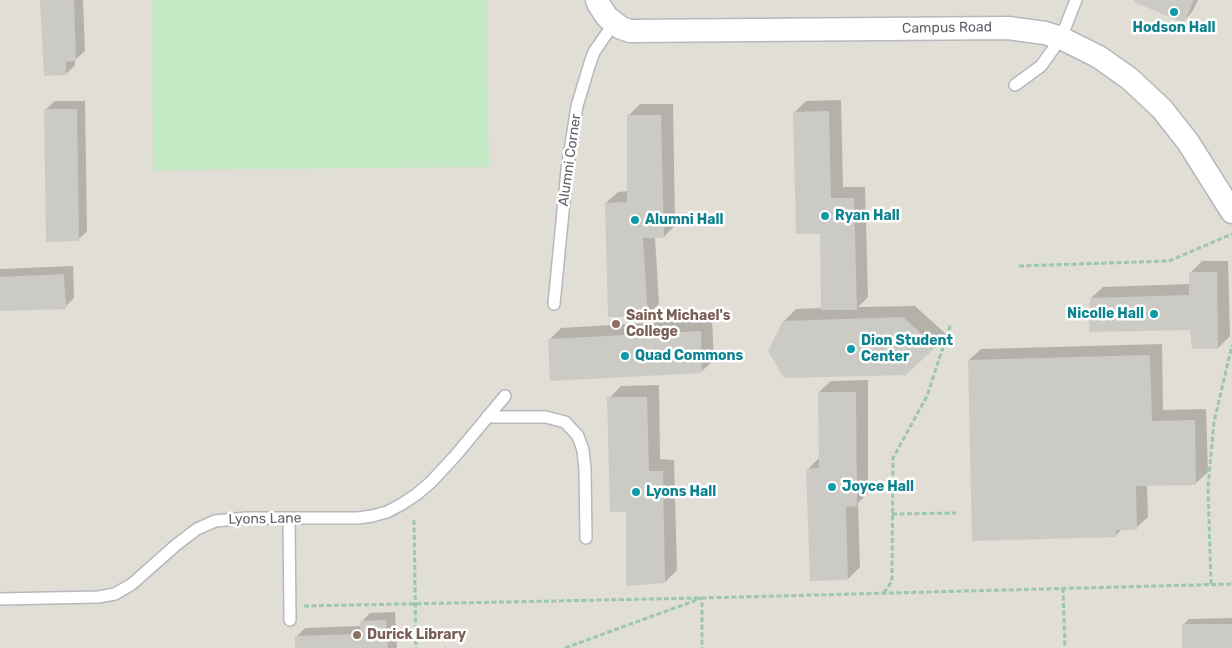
<!DOCTYPE html>
<style>
body{margin:0}
canvas{display:block;background:#f1efe8}
</style>
<canvas width="1232" height="648"></canvas>
<script>
const c = document.querySelector('canvas').getContext('2d');
c.lineJoin = 'round';
function fill(path, color) { c.fillStyle = color; c.fill(path, 'evenodd'); }
const poly = rows => new Path2D(rows.map(r => 'M' + r).join(''));
function trace(path, color, width, dash) { c.strokeStyle = color; c.lineWidth = width; c.lineCap = dash ? 'butt' : 'round'; c.setLineDash(dash || []); c.stroke(path); }
function drawText(font, color, halo, rows, align = 'center') {
  c.font = font + ' Rubik,sans-serif'; c.lineWidth = 5; c.setLineDash([]); c.textBaseline = 'middle'; c.strokeStyle = halo; c.fillStyle = color; for (const [text, x, y, turn = 0] of rows) {
    c.save(); c.translate(x, y); c.rotate((+turn || 0) * Math.PI / 180); c.textAlign = isNaN(turn) ? turn : align; if (halo) c.strokeText(text, 0, 0); c.fillText(text, 0, 0); c.restore();
  }
}
fill(poly([
 [0,0,1232,0,1232,648,0,648]
]), '#e1ded6');
fill(poly([
 [152,0,487,0,489,167,153,170]
]), '#c5e8c5');
fill(poly([
 [41,0,83,0,85,51,75,60,75,65,66,74],
 [1136,0,1198,0,1192,12,1183,22],
 [841,100,843,187,865,187,868,297,858,307,915,306,946,334,935,346,784,321,796,309,822,308,821,233,794,113,806,101],
 [55,101,85,101,87,231,78,240,45,110],
 [640,104,673,104,675,225,664,237,655,237,659,304,647,315,606,203,618,192,628,191,628,116],
 [1202,261,1228,261,1230,336,1218,348,1192,329,1091,298,1103,287,1190,284,1190,273],
 [73,266,74,298,65,307,0,310,0,269],
 [712,319,714,360,702,371,549,340,561,328],
 [1162,344,1163,410,1206,409,1208,472,1196,483,1147,485,1148,517,1136,528,1122,529,1115,536,969,360,981,349],
 [868,380,868,493,858,503,860,567,848,579,807,470,819,458,820,458,819,392,831,381],
 [659,385,660,459,674,460,677,570,665,582,627,511,609,398,621,386],
 [395,612,397,648,297,648,296,637,305,628,361,626,361,622,370,613],
 [1232,618,1232,648,1183,648,1183,625,1189,619]
]), '#0003');
fill(poly([
 [40,0,74,0,76,61,66,62,66,75,44,76],
 [1134,0,1194,0,1184,23,1134,2],
 [44,109,77,109,79,241,46,242],
 [829,111,831,198,854,198,857,310,821,310,820,234,796,234,793,112],
 [627,115,661,115,664,238,643,238,648,317,608,317,605,203,627,202],
 [1189,272,1217,272,1218,349,1192,349,1190,330,1089,332,1090,298,1189,295],
 [64,274,66,309,0,311,0,277],
 [903,317,936,347,906,375,784,378,768,351,783,321],
 [701,331,702,373,550,381,548,339],
 [1150,355,1152,421,1195,420,1196,485,1136,486,1137,530,1116,530,1116,537,972,541,968,360],
 [818,392,856,392,857,506,846,507,848,580,810,581,806,469,819,468],
 [607,397,647,397,649,471,663,471,665,583,626,586,626,512,610,512],
 [386,620,388,648,295,648,295,636,360,634,360,621],
 [1182,624,1232,624,1232,648,1182,648]
]), '#cccac5');
const service = poly([
 [1015,85,1041,66,1061,38,1076,0],
 [554,304,567,170,577,106,590,63,594,52,614,23],
 [487,417,546,417,565,422,578,436,583,450,585,469,586,538],
 [289,518,290,620],
 [0,599,98,597,115,594,132,584,176,545,197,529,215,521,246,518,358,518,372,516,387,512,402,504,417,494,431,482,456,455,505,396]
]);
const minor = poly([
 [597,0,599,5,607,17,621,28,630,31,1008,28,1045,33,1061,38,1099,57,1130,79,1162,109,1188,142,1232,212]
]);
trace(service, '#b5b8bc', 14);
trace(minor, '#b5b8bc', 25);
trace(poly([
 [1019,266,1169,261,1232,234],
 [892,514,956,513],
 [414,520,416,648],
 [1211,584,1208,487,1214,422,1232,345],
 [1063,588,1065,648],
 [884,593,892,581,893,458,927,396,951,323],
 [304,606,702,598,1232,584],
 [565,648,702,598,702,648]
]), '#9cc7a9', 3, [5, 2.5]);
trace(service, '#fff', 11);
trace(minor, '#fff', 22);
for (const [x, y, r, color] of [
 [1174,12,5,"#0f9aa8"],
 [825,216,5,"#0f9aa8"],
 [635,220,5,"#0f9aa8"],
 [1154,314,5,"#0f9aa8"],
 [616,324,5,"#8d6e63"],
 [851,349,5,"#0f9aa8"],
 [625,356,5,"#0f9aa8"],
 [832,487,5,"#0f9aa8"],
 [636,492,5,"#0f9aa8"],
 [357,635,5,"#8d6e63"]
]) { const dot = new Path2D(); dot.arc(x, y, r, 0, 2 * Math.PI); c.fillStyle = color; c.fill(dot); trace(dot, '#fff', 2); }
drawText('14px', '#5f6368', '#fff', [
 ["Campus Road",947,28,-1],
 ["Alumni Corner",570,160,-82],
 ["Lyons Lane",265,519,-1]
]);
drawText('bold 14px', '#0d838f', '#fff', [
 ["Hodson Hall",1174,28,"center"],
 ["Ryan Hall",835,216],
 ["Alumni Hall",645,220],
 ["Nicolle Hall",1144,314,"right"],
 ["Dion Student",861,341],
 ["Center",861,357],
 ["Quad Commons",635,356],
 ["Joyce Hall",842,487],
 ["Lyons Hall",646,492]
], 'left');
drawText('bold 14px', '#785e54', '#fff', [
 ["Saint Michael's",626,316],
 ["College",626,332],
 ["Durick Library",367,635]
], 'left');
</script>
